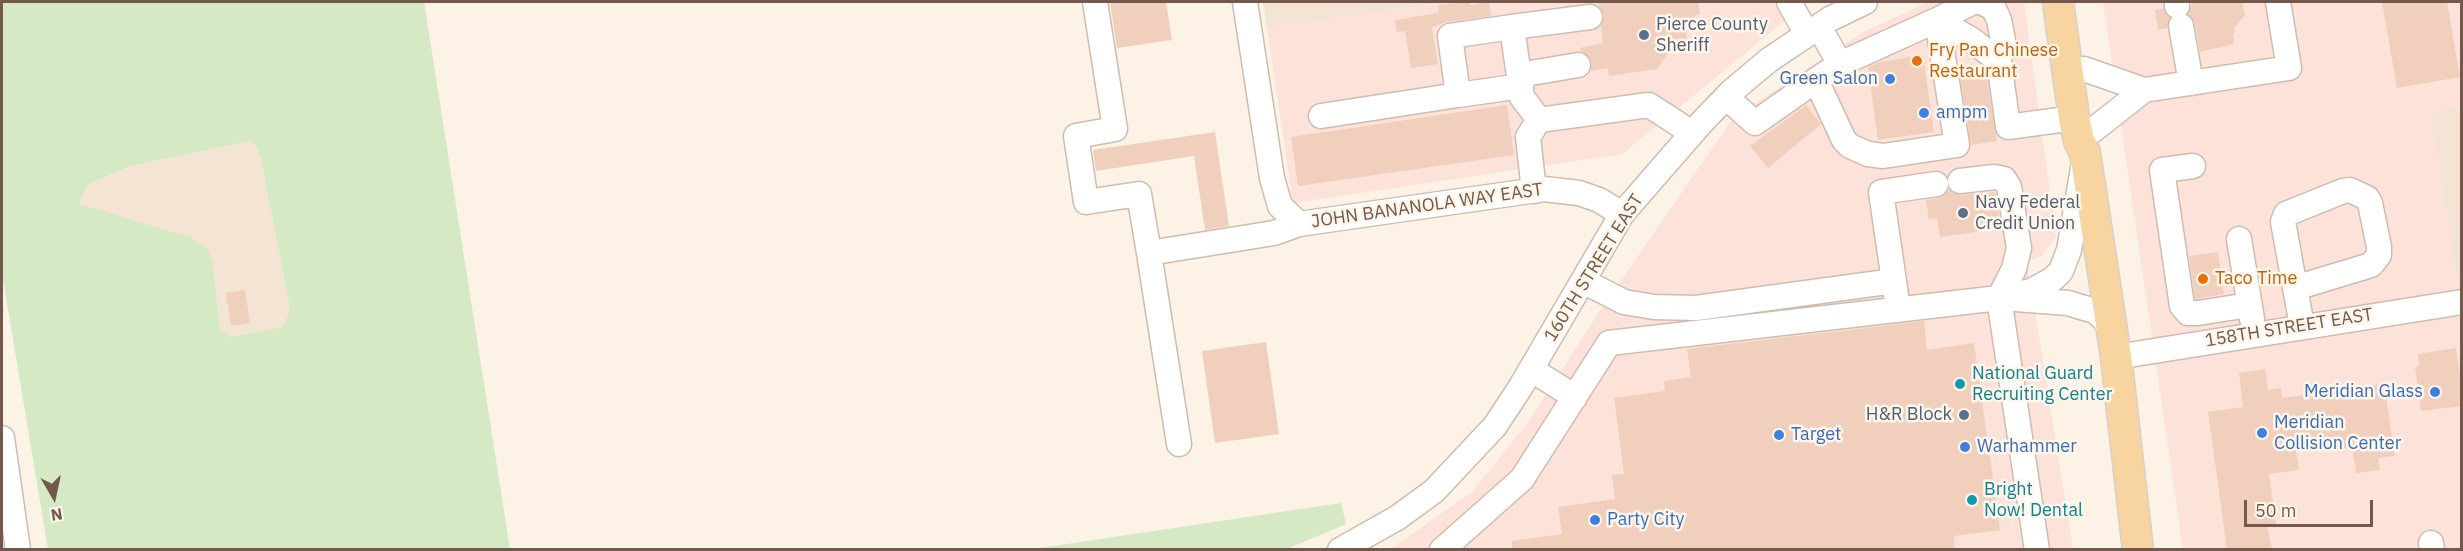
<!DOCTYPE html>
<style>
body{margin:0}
#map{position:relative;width:2463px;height:551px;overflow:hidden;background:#fcf2e5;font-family:"IBM Plex Sans",sans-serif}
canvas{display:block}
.frame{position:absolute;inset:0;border:3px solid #74584b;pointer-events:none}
.north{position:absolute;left:24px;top:467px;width:60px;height:60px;-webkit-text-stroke:4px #fef6eb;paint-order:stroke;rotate:171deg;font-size:16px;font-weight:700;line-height:24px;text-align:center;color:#74584b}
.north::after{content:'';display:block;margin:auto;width:21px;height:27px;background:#74584b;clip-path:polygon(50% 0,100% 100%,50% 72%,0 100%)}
.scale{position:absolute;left:2244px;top:500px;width:129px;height:27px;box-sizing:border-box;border:3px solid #74584b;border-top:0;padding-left:8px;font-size:18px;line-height:21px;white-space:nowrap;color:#74584b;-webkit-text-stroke:4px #fef6eb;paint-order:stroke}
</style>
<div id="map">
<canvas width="2463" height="551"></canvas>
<div class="frame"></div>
<div class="north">N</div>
<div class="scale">50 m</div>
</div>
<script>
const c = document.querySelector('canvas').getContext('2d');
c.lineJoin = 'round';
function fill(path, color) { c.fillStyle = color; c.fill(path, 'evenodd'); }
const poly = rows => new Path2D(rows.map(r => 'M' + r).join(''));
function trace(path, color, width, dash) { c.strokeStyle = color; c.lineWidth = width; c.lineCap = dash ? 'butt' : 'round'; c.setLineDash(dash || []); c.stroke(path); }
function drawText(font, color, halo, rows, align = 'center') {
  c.font = font + ' "IBM Plex Sans",sans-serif'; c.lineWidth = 5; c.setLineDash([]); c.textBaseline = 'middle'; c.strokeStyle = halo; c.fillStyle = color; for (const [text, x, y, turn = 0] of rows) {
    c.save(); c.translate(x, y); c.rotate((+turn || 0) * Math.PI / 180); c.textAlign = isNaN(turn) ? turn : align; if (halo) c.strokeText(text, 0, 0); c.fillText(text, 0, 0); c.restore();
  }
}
fill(poly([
 [1263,2,1448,2,1267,28],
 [2461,107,2461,289,2458,289,2430,112],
 [250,141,257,148,261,160,290,308,283,327,230,337,220,329,213,264,79,205,88,184,131,166]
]), '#f3e4d4');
fill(poly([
 [1448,2,1808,2,1622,154,1293,203,1267,28],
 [1929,2,2024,2,2056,236,2042,256,2027,262,2073,549,1389,550,1472,492,1528,422,1596,317,1733,118,1863,32],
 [2103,2,2461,2,2461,107,2430,112,2458,289,2461,289,2461,549,2183,549]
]), '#fce2d9');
fill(poly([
 [2,2,424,2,510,549,48,549,2,273],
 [250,141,257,148,261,160,290,308,283,327,230,337,220,329,213,264,208,249,192,238,79,204,88,184,131,166],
 [1341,503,1346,524,1287,549,1034,549]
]), '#d4e9c4');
fill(poly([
 [1110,2,1166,2,1172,40,1117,48],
 [1468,2,1471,5,1489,2,1491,16,1448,22,1432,27,1438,64,1411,68,1405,31,1397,32,1395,20,1439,13,1438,5],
 [1597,2,1698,2,1700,14,1695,16,1686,30,1687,41,1679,51,1669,52,1657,69,1609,76,1608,68,1591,71,1592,63,1589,56,1580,51,1580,48,1603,43,1601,26,1604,15],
 [2193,2,2242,2,2245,15,2233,29,2236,31,2233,34,2234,44,2200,52,2195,24,2188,14],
 [2382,2,2447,2,2460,77,2397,88],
 [2163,8,2170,18,2167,28,2158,30,2155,10],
 [1923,55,1934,132,1878,140,1868,67,1880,62],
 [1986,72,1997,141,1971,145,1960,76],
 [1507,105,1514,155,1298,186,1291,137],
 [1806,105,1821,124,1768,168,1750,146],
 [1215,132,1229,226,1205,230,1194,156,1096,171,1093,150],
 [1949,190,1961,195,1995,192,2000,224,1989,226,1989,228,1975,232,1940,237,1937,218,1929,219,1926,200,1939,198],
 [2218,252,2224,294,2195,299,2189,256],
 [245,290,250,323,231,326,226,293],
 [1924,321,1927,350,1974,343,2000,530,1954,536,1955,549,1512,549,1512,541,1562,534,1558,507,1615,499,1612,475,1624,474,1614,398,1665,391,1664,381,1691,377,1687,349],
 [1266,342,1279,434,1215,443,1202,351],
 [2456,348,2462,387,2462,406,2421,411,2415,367,2419,366,2418,354],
 [2265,369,2268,390,2281,388,2282,398,2384,384,2395,456,2378,458,2380,470,2356,473,2352,447,2330,450,2329,440,2295,445,2299,470,2269,474,2276,524,2267,525,2272,549,2227,549,2208,412,2243,407,2239,373]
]), '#f0d0bd');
const minor = poly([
 [1095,2,1115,129,1076,136,1086,202,1139,194,1149,253],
 [1245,2,1272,178,1280,206,1299,224],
 [1789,2,1807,34],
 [2177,2,2177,6],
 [1937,20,1957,145,1883,156,1868,154,1850,146,1844,140,1816,80,1840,64,1937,20,1972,40,1999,61,2008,127,2074,118],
 [1937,20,1973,2,1982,2,1994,9,1999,20,2003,40,1999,61],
 [2181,26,2191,83],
 [1512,27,1590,17],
 [1819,27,1840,64],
 [2084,69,2144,90,2092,131],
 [1519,75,1578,65],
 [1521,86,1458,95,1450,36,1512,27,1522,97,1539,120],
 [2144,90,2289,68,2278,2],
 [1726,97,1755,123,1816,80],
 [1321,116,1458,95],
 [2193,166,2162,170,2182,306,2188,313,2198,313,2249,305],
 [1960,181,1994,177,2004,179,2009,187,2019,248,2014,269,1999,298,2037,550],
 [1534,191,1528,137,1539,120,1649,105,1692,133],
 [2239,239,2252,319],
 [1583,281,1624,302,1654,307,1696,308,1894,281],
 [2295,288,2371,265,2379,255,2379,247,2370,203,2367,198,2350,190,2343,191,2286,214,2283,222,2302,326],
 [1896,295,1881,192,1936,184],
 [2016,299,2068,303,2081,307,2095,311,2103,318,2112,330],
 [2116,357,2462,302],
 [1532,370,1575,397],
 [2,438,18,550],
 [1179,444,1149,253,1274,233,1299,224,1544,189,1579,193,1599,200,1622,214],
 [2431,543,2432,550],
 [1340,550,1397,518,1434,491,1495,426,1520,388,1622,214,1702,122,1732,91,1769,60,1830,19,1865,2],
 [1442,550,1522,479,1609,343,1999,298,2031,291,2053,279,2061,271,2069,250,2083,168]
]);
const major = poly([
 [2058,2,2074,118,2079,141,2085,153,2116,357,2138,550]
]);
trace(minor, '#cfbcaf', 27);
trace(major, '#d8d0cd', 33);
trace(minor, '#fff', 24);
trace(major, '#f8d5a0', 30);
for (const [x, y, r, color] of [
 [1644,35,6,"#5c6f8a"],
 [1917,61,6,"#e8710a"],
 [1890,79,6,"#3f7fe0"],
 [1924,113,6,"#3f7fe0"],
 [1963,213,6,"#5c6f8a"],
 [2203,279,6,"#e8710a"],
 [1960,384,6,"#0f9aa8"],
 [2435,392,6,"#3f7fe0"],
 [1964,415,6,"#5c6f8a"],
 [2262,433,6,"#3f7fe0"],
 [1779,435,6,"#3f7fe0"],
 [1965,447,6,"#3f7fe0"],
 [1972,500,6,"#0f9aa8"],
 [1595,520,6,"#3f7fe0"]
]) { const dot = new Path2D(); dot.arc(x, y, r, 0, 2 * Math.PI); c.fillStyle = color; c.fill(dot); trace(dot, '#fef6eb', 2); }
drawText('18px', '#4e5e75', '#fef6eb', [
 ["Pierce County",1656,25],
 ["Sheriff",1656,46],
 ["Navy Federal",1975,203],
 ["Credit Union",1975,224],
 ["H&R Block",1952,415,"right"]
], 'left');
drawText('18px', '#c56008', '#fef6eb', [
 ["Fry Pan Chinese",1929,51],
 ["Restaurant",1929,72],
 ["Taco Time",2215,279]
], 'left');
drawText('18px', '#366cbe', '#fef6eb', [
 ["Green Salon",1878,79,"right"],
 ["ampm",1936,113],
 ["Meridian Glass",2423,392,"right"],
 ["Meridian",2274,423],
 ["Collision Center",2274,444],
 ["Target",1791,435],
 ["Warhammer",1977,447],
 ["Party City",1607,520]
], 'left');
drawText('18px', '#74584b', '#fef6eb', [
 ["JOHN BANANOLA WAY EAST",1427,206,-8],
 ["160TH STREET EAST",1594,268,-58],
 ["158TH STREET EAST",2289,328,-9]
]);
drawText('18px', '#0d838f', '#fef6eb', [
 ["National Guard",1972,374],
 ["Recruiting Center",1972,395],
 ["Bright",1984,490],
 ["Now! Dental",1984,511]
], 'left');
</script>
